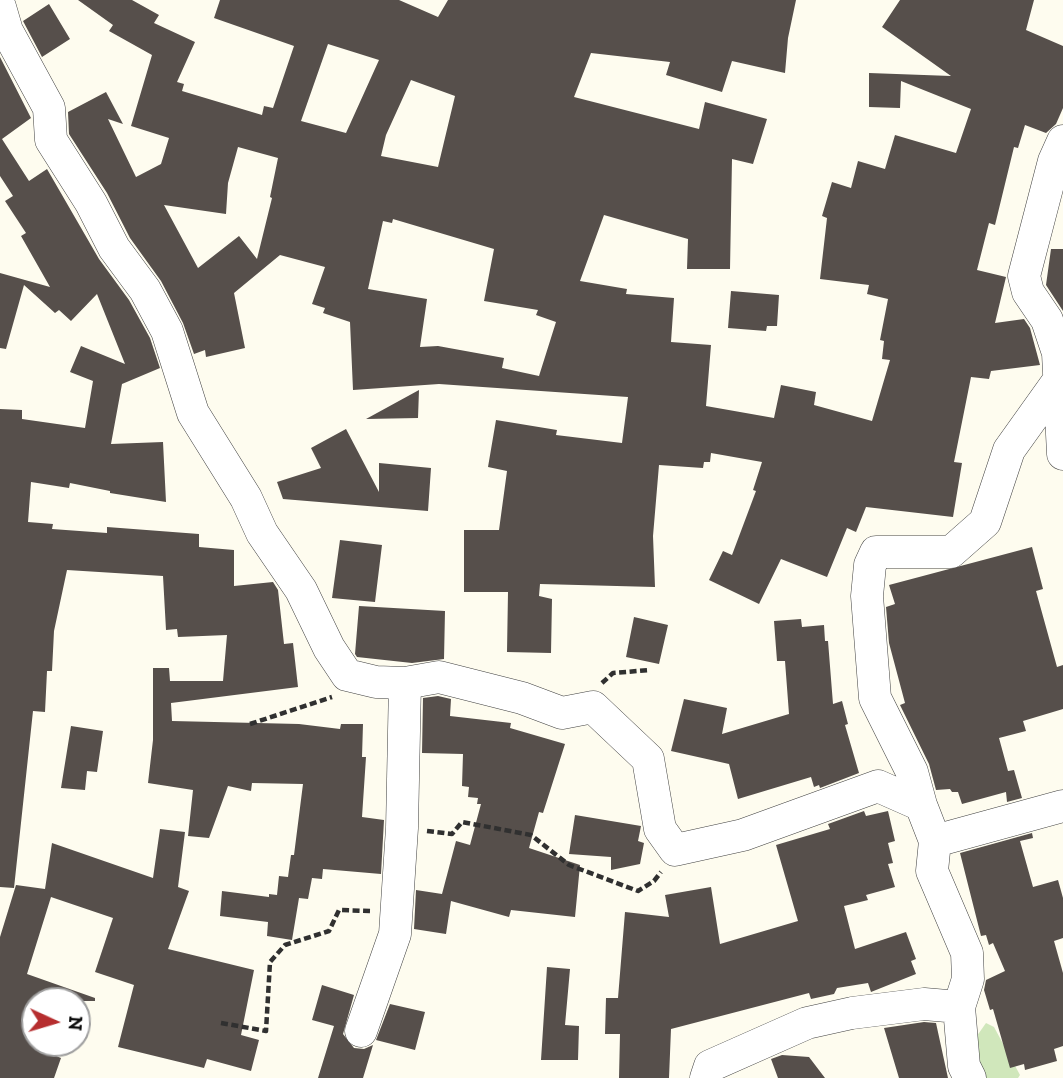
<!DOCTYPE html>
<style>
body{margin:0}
#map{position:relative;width:1063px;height:1078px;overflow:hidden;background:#fefcef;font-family:"Zilla Slab",serif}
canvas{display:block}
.north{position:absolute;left:21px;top:987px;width:70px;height:70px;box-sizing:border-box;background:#fff;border:2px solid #9f9f9f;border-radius:50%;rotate:94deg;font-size:19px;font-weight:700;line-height:28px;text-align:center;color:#0e0e0e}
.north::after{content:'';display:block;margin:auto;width:24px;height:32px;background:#b62e2f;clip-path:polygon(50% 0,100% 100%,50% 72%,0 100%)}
</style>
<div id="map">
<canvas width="1063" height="1078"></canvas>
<div class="north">N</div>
</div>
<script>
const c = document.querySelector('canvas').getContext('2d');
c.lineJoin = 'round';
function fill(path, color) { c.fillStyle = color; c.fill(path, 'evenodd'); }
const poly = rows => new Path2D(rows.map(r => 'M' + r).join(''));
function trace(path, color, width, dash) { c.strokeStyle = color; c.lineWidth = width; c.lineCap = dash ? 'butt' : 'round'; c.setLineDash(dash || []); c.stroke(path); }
fill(poly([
 [986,1023,994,1027,1020,1075,1018,1078,976,1078,967,1050]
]), '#d0e7bb');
fill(poly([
 [78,0,132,0,159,15,154,23,195,42,177,82,184,84,182,91,262,115,264,106,273,108,294,46,214,18,220,0,399,0,438,17,448,0,796,0,788,38,785,73,732,61,722,92,666,75,670,62,591,53,574,97,699,129,705,102,767,119,753,164,732,159,730,269,687,269,688,239,604,215,580,281,627,289,626,294,674,298,671,342,711,345,706,406,774,418,781,385,816,392,814,405,872,421,890,360,882,359,884,341,880,340,888,299,867,294,869,285,820,279,827,218,822,216,832,182,851,188,858,161,885,169,895,135,956,153,971,109,901,81,900,108,869,107,869,73,951,76,882,27,900,0,1034,0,1026,30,1063,46,1063,108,1056,124,1046,133,1025,125,1018,148,1014,147,995,225,989,223,977,270,1006,277,995,323,1024,319,1030,328,1040,365,991,371,989,379,971,377,954,462,962,463,953,517,866,507,856,532,847,528,827,577,781,559,759,604,709,580,723,551,732,555,756,491,753,490,762,462,711,453,710,462,704,462,703,468,659,465,653,536,655,587,540,584,539,596,552,599,551,653,507,652,508,592,464,592,464,530,499,530,507,471,488,467,496,420,557,430,556,435,622,443,628,397,439,384,353,390,350,322,323,313,325,308,312,304,325,267,280,255,234,293,245,348,206,357,205,350,194,354,183,323,161,281,130,238,107,193,69,134,68,112,106,92,123,124,108,119,136,177,161,164,169,138,131,126,152,55,109,31,113,25],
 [328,44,379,60,346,133,301,121],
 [411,80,455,96,438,167,381,156,386,135],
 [238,147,278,158,270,197,272,198,257,259,239,236,198,268,164,205,226,214,228,183],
 [393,219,494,249,484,301,538,310,536,315,556,322,539,376,502,368,504,358,438,346,420,347,427,299,368,289,383,221,392,223],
 [49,4,70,39,42,57,23,21],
 [0,57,31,118,2,139,29,181,47,169,99,259,129,300,150,338,160,368,122,384,111,444,163,442,166,502,110,493,110,491,70,483,69,488,31,482,28,522,53,524,52,529,107,533,107,527,199,534,199,547,234,550,234,586,273,582,278,590,284,644,293,643,298,687,171,703,172,721,299,724,340,729,341,724,363,724,362,757,366,757,362,817,384,820,381,874,323,869,322,879,312,878,308,899,299,898,292,940,267,936,268,922,220,916,222,891,269,897,269,894,277,895,279,876,288,877,291,855,294,855,303,784,252,783,251,791,228,786,209,838,188,836,193,790,148,783,153,740,153,668,169,668,170,681,223,681,227,635,178,637,177,629,166,630,163,576,67,570,54,631,52,671,47,671,45,712,33,711,14,888,0,887,0,409,22,410,22,419,85,428,93,381,70,372,81,346,125,364,97,294,71,321,59,310,55,313,24,285,6,349,0,348,0,273,50,287,21,236,26,233,5,201,13,196,0,176],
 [1051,249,1063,249,1063,311,1046,285],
 [731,291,779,295,777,326,767,326,766,331,728,328],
 [419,390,418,418,366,419],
 [346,429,379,492,379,463,431,468,428,511,283,499,277,482,321,468,311,448],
 [340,540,382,545,375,602,332,598],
 [1032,547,1043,589,1036,591,1057,667,1063,665,1063,709,1023,721,1026,731,999,738,1008,771,1014,770,1022,798,1007,802,1006,792,962,804,958,792,952,792,950,789,936,790,929,764,900,705,905,703,889,643,886,607,895,604,889,585],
 [359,606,445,611,444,659,412,663,357,657,355,654],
 [634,617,668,625,659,664,626,657],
 [801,619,802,627,824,625,825,641,828,641,833,704,842,701,848,724,845,725,859,773,820,788,819,785,814,787,811,777,738,799,729,764,671,751,684,699,727,708,722,734,789,714,785,661,777,661,774,621],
 [438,696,451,699,450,716,511,723,510,728,565,744,543,813,539,812,529,848,580,865,575,917,511,910,509,917,451,901,446,934,414,929,416,890,442,894,456,841,470,845,481,804,477,804,478,798,468,797,469,787,462,786,463,754,422,753,423,698],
 [71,726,103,731,97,772,87,771,85,790,61,788],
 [864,811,866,816,888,811,895,841,888,843,893,863,888,864,895,887,866,895,868,900,844,906,855,949,906,932,916,959,911,961,916,974,871,992,868,983,837,988,834,994,811,999,809,993,671,1029,669,1078,619,1078,620,1034,605,1034,606,998,618,998,625,912,669,917,665,895,711,887,720,944,798,921,776,845,830,829,828,824],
 [575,815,641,826,638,841,644,843,640,864,611,870,611,857,569,854],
 [160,829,185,832,178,887,189,891,168,949,254,970,241,1035,259,1040,251,1071,207,1059,204,1068,118,1047,134,985,95,972,113,918,51,897,27,974,95,998,95,1001,35,1001,35,1047,61,1058,54,1078,0,1078,0,937,16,885,45,889,52,843,153,878],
 [1032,833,1033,838,1020,841,1033,887,1058,880,1063,898,1063,938,1054,941,1063,973,1063,1046,1054,1049,1057,1061,1025,1070,1024,1064,1010,1068,993,1009,990,1010,984,990,986,980,1005,971,993,943,989,945,986,935,981,936,960,853],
 [547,967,570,969,565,1025,579,1026,578,1060,541,1060],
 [322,985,354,995,343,1034,354,1048,364,1049,373,1045,363,1078,318,1078,334,1026,312,1020],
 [390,1004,425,1012,415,1050,376,1040],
 [924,1022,936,1023,948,1078,899,1078,884,1028],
 [782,1055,809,1057,825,1078,778,1078,771,1059]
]), '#564f4b');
const minor = poly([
 [0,7,7,31,49,108,51,140,91,203,114,248,145,290,167,331,193,413,246,498,262,533,301,590,329,648,347,675,376,682,405,683,439,677,522,698,562,713,593,707,648,759,660,829,675,850,743,835,878,786,921,805,935,841,932,871,967,953,968,979,959,1007,964,1066,970,1078],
 [1063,141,1054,161,1024,276,1028,292,1047,320,1058,353,1063,454],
 [921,805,912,772,875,698,867,596,870,565,876,552,951,552,985,522,1009,450,1059,380],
 [935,841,1063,806],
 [361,1031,395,934,402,828,405,683],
 [706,1078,710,1066,807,1023,852,1013,924,1004,959,1007]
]);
trace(minor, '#414141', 33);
trace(poly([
 [602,683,613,673,650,670],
 [250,724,332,697],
 [427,831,452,834,462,822,531,835,569,865,638,891,654,881,661,872],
 [221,1023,266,1031,270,962,285,945,329,931,339,910,370,911]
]), '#303030', 4.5, [7, 3.5]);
trace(minor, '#fff', 32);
</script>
